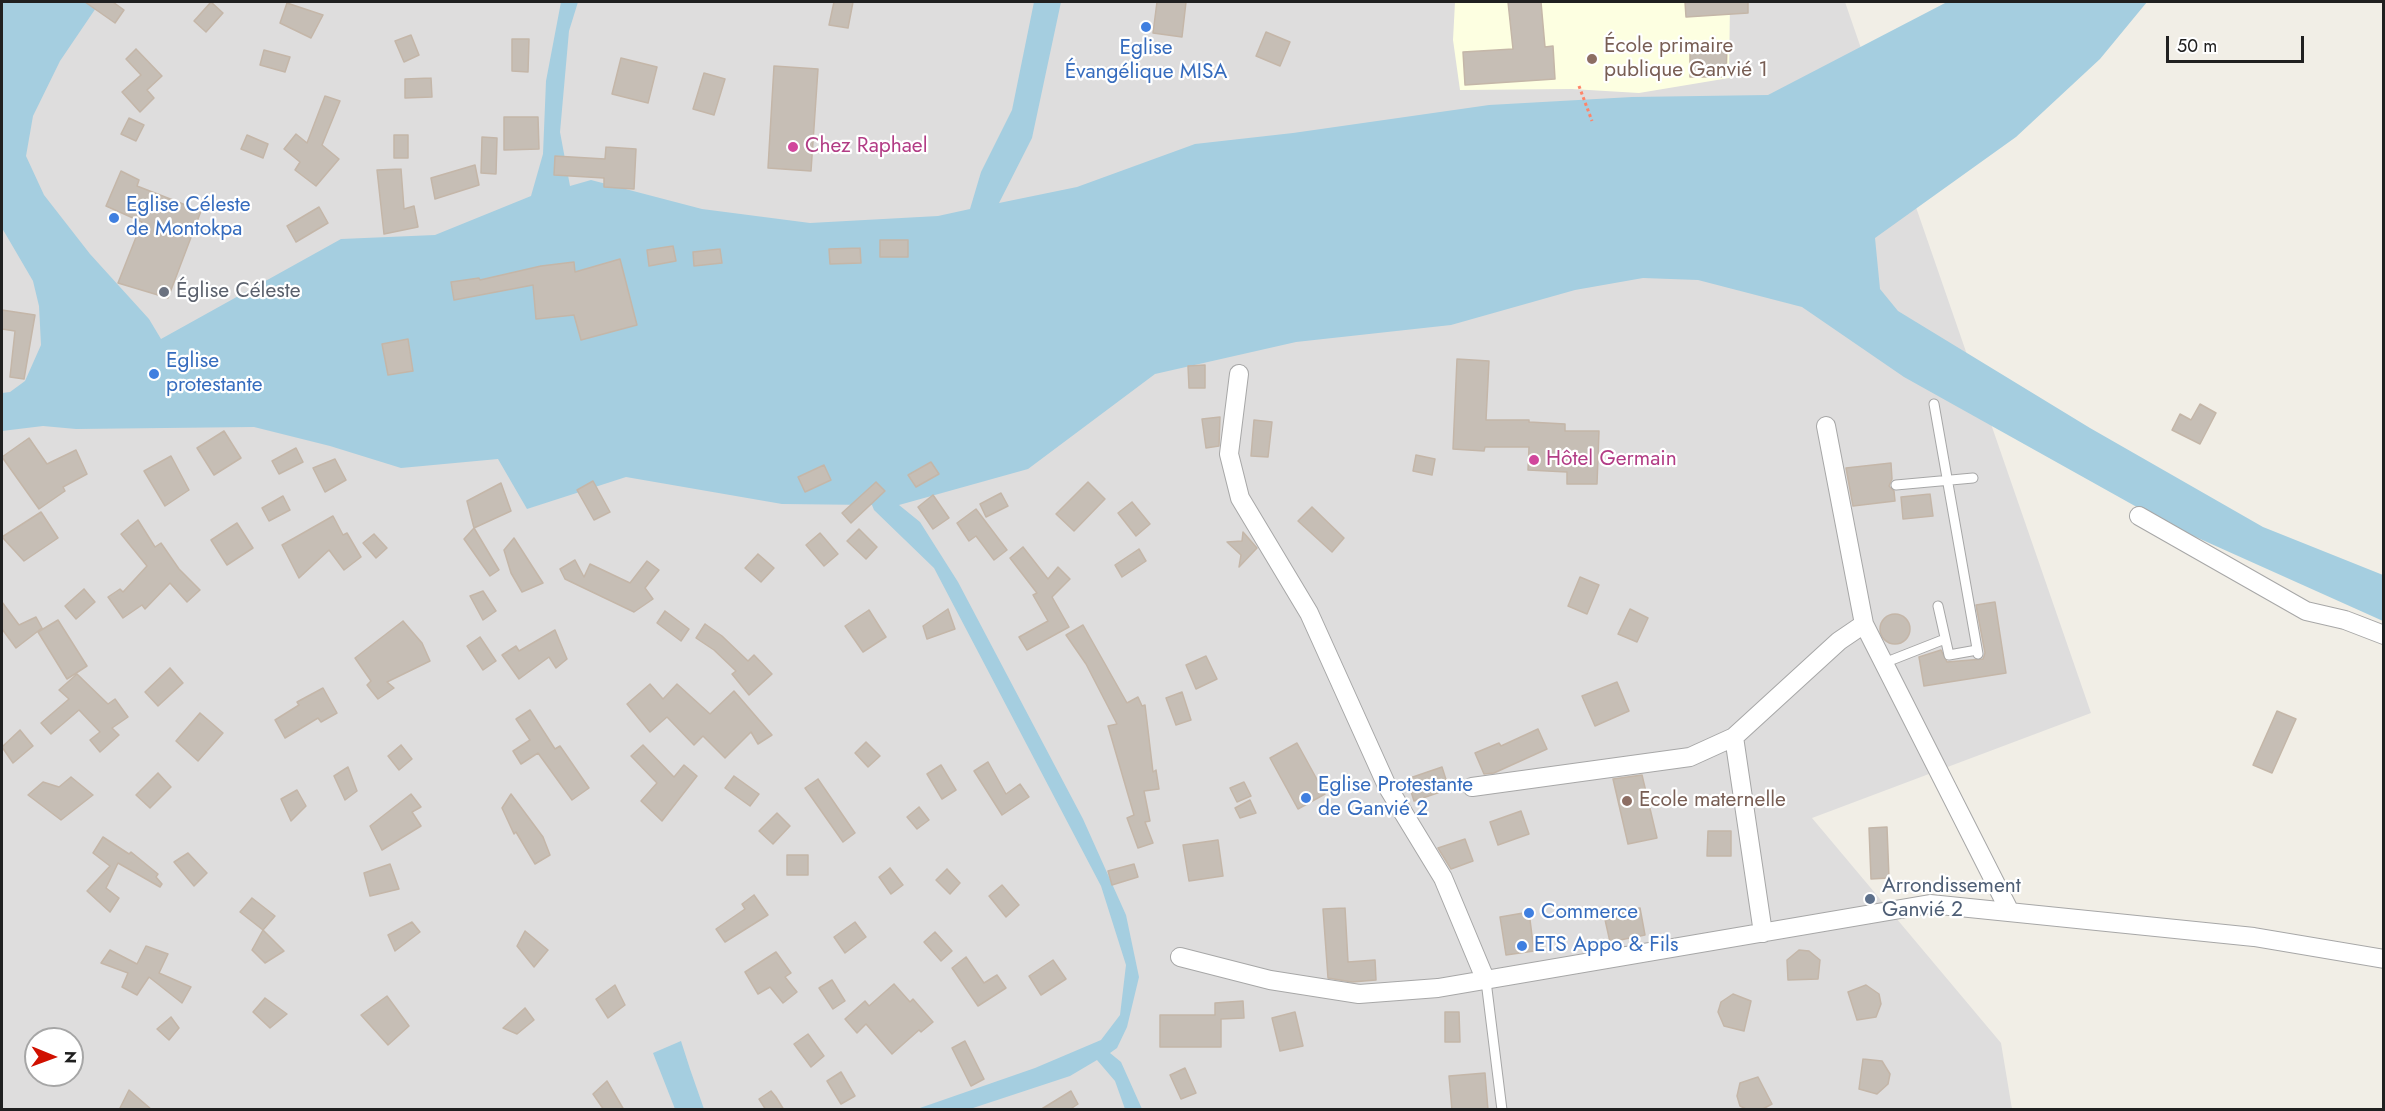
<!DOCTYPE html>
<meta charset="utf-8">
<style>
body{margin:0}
#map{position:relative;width:2385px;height:1111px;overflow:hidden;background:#f1eee6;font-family:Jost,sans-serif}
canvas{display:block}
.frame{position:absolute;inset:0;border:3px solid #202020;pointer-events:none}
.north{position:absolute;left:24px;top:1027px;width:60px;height:60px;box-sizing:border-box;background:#fff;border:2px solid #a6a6a6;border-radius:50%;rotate:91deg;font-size:16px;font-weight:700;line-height:24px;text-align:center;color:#202020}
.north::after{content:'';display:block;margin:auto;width:21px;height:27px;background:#d01000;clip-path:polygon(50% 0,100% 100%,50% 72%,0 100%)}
.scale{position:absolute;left:2166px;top:36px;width:138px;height:27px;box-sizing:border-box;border:3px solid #202020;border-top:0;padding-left:8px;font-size:18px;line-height:21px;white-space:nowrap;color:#202020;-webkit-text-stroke:4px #fff;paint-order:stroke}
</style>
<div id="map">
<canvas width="2385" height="1111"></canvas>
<div class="frame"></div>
<div class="north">N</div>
<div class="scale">50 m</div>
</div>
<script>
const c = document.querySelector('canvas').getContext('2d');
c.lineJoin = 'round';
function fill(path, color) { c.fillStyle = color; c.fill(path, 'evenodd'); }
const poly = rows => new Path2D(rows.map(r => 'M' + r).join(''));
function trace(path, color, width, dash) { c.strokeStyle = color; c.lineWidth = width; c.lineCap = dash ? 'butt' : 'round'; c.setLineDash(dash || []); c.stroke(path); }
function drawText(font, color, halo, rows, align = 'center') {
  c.font = font + ' Jost,sans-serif'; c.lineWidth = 4.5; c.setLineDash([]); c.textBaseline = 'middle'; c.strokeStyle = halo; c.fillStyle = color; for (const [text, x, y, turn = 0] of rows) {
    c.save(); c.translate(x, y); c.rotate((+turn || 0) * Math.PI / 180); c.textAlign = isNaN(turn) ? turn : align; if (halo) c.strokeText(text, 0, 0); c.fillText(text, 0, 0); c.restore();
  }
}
fill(poly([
 [2,2,1845,2,2091,713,1812,818,2001,1043,2012,1109,2,1110],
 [36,1039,72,1039,72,1075,36,1075]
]), '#dedddd');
fill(poly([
 [1455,2,1730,2,1729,78,1639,93,1572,89,1460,90,1453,40]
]), '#fdffe1');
fill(poly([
 [2,2,100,2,60,61,33,116,26,156,44,195,90,254,149,319,161,339,341,239,435,235,531,196,543,154,546,81,561,2,578,2,569,31,560,132,570,186,591,180,702,209,810,223,938,216,970,209,981,172,1012,110,1034,2,1061,2,1032,138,999,203,1077,187,1195,144,1293,133,1489,105,1632,97,1768,95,1947,2,2147,2,2100,59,2016,137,1875,238,1880,289,1898,311,2090,428,2263,527,2383,575,2383,621,2169,525,1904,377,1802,307,1698,280,1643,278,1575,290,1451,325,1296,342,1155,374,1028,469,899,505,920,522,958,582,1083,819,1126,915,1139,977,1127,1027,1117,1048,1110,1053,1121,1062,1142,1109,1125,1109,1115,1081,1097,1060,1070,1076,970,1109,917,1109,1035,1068,1101,1040,1120,1015,1126,965,1101,886,934,568,874,510,872,505,782,504,626,477,527,509,498,459,401,468,330,446,254,427,76,429,43,426,2,431,2,393,10,392,25,381,41,345,39,306,33,281,2,228],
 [681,1041,690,1069,704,1109,675,1109,653,1053]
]), '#a5cee0');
const building = poly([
 [85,2,113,2,124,10,115,23,85,2],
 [211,2,223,13,206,32,194,21,211,2],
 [834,2,853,2,848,28,829,25,834,2],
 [1157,2,1186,2,1182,37,1153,33,1157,2],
 [1508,2,1541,2,1545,47,1553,46,1555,79,1465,85,1463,52,1513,49,1508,2],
 [1685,2,1748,2,1748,13,1686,17,1685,2],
 [287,3,323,15,311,38,280,23,287,3],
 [1266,32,1290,42,1280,66,1256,56,1266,32],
 [411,35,419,55,404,62,395,41,411,35],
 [512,39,529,39,528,72,512,71,512,39],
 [1690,46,1727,47,1726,77,1690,77,1690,46],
 [136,49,162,76,147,90,154,98,140,112,122,92,141,75,126,59,136,49],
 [264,50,290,57,285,72,260,65,264,50],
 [621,58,657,67,648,103,612,94,621,58],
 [774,66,818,69,811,171,768,168,774,66],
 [704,73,725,79,714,115,693,109,704,73],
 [431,78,432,97,405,98,405,79,431,78],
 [325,96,340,101,322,145,339,159,316,186,295,170,300,162,284,149,296,134,307,143,325,96],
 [504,117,538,117,539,149,504,150,504,117],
 [129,118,144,125,136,141,121,134,129,118],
 [247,135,268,144,263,158,241,149,247,135],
 [394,135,408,135,408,158,394,158,394,135],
 [482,137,497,138,496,174,481,173,482,137],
 [606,147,636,149,634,189,604,187,604,178,554,175,555,156,605,159,606,147],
 [475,165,479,185,435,199,431,178,475,165],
 [401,169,404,209,414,206,418,227,384,234,377,170,401,169],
 [121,171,139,180,137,186,201,211,168,298,118,283,142,222,106,206,121,171],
 [319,207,328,223,296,242,287,226,319,207],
 [880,240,908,240,908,257,880,257,880,240],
 [673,246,676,261,649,266,647,250,673,246],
 [860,248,861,263,830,264,829,249,860,248],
 [720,249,722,263,694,266,693,252,720,249],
 [620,259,637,325,581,340,574,315,536,319,533,285,454,300,451,282,479,278,480,280,541,266,574,262,575,272,620,259],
 [2,310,35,315,24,379,10,377,15,331,2,329,2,310],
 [408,339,413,371,388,375,382,344,408,339],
 [1457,359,1489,361,1486,420,1529,420,1529,422,1565,424,1565,431,1599,431,1597,484,1567,484,1567,472,1528,470,1529,447,1485,447,1484,451,1453,449,1457,359],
 [1205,365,1205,388,1189,388,1188,366,1205,365],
 [2200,404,2216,413,2200,444,2172,430,2180,414,2191,420,2200,404],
 [1220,417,1219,446,1206,448,1202,419,1220,417],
 [1254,420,1272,422,1268,457,1251,456,1254,420],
 [224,431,241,458,214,475,197,448,224,431],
 [29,438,47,464,76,450,87,474,63,487,65,491,39,509,2,457,29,438],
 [296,448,303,462,279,474,272,461,296,448],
 [1416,455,1435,459,1432,475,1413,471,1416,455],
 [171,456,189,490,165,506,144,471,171,456],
 [335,459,346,480,325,492,313,468,335,459],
 [931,462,939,474,916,487,908,475,931,462],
 [1891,463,1892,479,1889,486,1894,491,1895,501,1853,506,1846,468,1891,463],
 [824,465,831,480,805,492,798,477,824,465],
 [593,481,610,512,594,520,577,490,593,481],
 [876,482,885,491,851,523,842,513,876,482],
 [1088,482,1105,499,1074,531,1056,514,1088,482],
 [501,483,511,511,474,528,467,501,501,483],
 [1001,493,1008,506,986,517,980,504,1001,493],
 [1930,494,1933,516,1903,519,1901,497,1930,494],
 [933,495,949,518,933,529,918,507,933,495],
 [283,496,290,510,269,521,262,508,283,496],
 [1132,502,1150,524,1136,536,1118,513,1132,502],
 [1312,507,1344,538,1332,552,1298,521,1312,507],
 [976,509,1007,550,994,560,976,536,969,541,957,523,976,509],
 [41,512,58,538,24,561,2,537,41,512],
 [333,516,343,535,347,533,361,557,344,570,329,550,299,578,282,545,333,516],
 [138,520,155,547,161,543,179,569,200,590,187,602,170,583,145,609,142,605,123,618,108,597,120,589,123,592,147,566,121,534,138,520],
 [237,523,253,548,227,565,211,540,237,523],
 [474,528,499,570,490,576,464,539,474,528],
 [859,529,877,547,866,559,847,541,859,529],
 [1243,532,1257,548,1239,567,1241,555,1227,542,1242,541,1243,532],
 [820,533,838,554,824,566,806,545,820,533],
 [374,534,387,548,376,558,363,543,374,534],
 [514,538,543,583,522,592,511,573,504,550,514,538],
 [1023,547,1048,579,1058,567,1070,579,1052,597,1069,627,1027,650,1019,637,1048,621,1033,595,1037,593,1010,558,1023,547],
 [1139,549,1146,561,1122,577,1115,565,1139,549],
 [758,554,774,568,761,582,745,568,758,554],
 [575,560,584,577,590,564,630,583,647,561,659,570,645,588,653,599,634,612,565,579,560,569,575,560],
 [1580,577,1599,585,1587,614,1568,606,1580,577],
 [84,589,95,602,76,619,65,606,84,589],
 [483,591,496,611,483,620,470,596,483,591],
 [2,602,19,625,36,617,42,628,16,648,2,629,2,602],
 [1995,602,2006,673,1924,686,1919,657,1941,650,1947,662,1983,659,1985,653,1976,605,1995,602],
 [948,609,955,629,927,639,923,626,948,609],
 [1630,609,1648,618,1637,642,1618,634,1630,609],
 [869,610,886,637,863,652,845,626,869,610],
 [665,611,689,629,681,641,657,623,665,611],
 '1880 629a15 15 0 1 1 30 0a15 15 0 1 1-30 0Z',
 [58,620,87,666,67,679,38,632,58,620],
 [403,621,422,643,430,661,387,682,394,688,378,699,367,685,371,681,355,658,403,621],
 [705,624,722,636,748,661,754,655,772,674,749,695,732,674,736,671,714,650,696,638,705,624],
 [1083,625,1127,703,1138,697,1142,706,1145,705,1153,772,1156,770,1159,789,1144,791,1150,821,1145,822,1153,843,1138,848,1127,818,1134,815,1108,726,1117,724,1086,664,1066,635,1083,625],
 [555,630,567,659,556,668,549,657,519,679,502,655,516,646,519,651,555,630],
 [480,637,496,661,483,670,467,646,480,637],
 [1206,656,1217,679,1196,689,1186,665,1206,656],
 [170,668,183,683,158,706,145,692,170,668],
 [77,674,108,704,115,699,128,717,112,728,119,735,100,752,90,740,100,732,79,710,51,734,41,723,69,699,59,690,77,674],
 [1617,682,1629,711,1595,726,1582,696,1617,682],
 [650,684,663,699,677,684,710,714,734,691,772,735,758,744,751,732,725,758,703,736,694,745,667,717,650,732,627,704,650,684],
 [323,688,337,713,321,722,318,718,285,738,275,720,299,705,297,702,323,688],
 [1182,692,1191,720,1176,725,1166,698,1182,692],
 [530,710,555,749,560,746,589,788,572,800,538,753,521,764,513,751,530,740,516,719,530,710],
 [2277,711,2296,719,2272,773,2253,765,2277,711],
 [200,713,223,733,198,761,176,741,200,713],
 [1538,729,1547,749,1494,773,1484,774,1475,753,1499,743,1501,746,1538,729],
 [20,730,33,746,13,763,2,747,20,730],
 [866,742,880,756,868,767,855,753,866,742],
 [1297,743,1325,794,1298,809,1270,758,1297,743],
 [401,745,412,759,399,770,388,756,401,745],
 [643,745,674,777,684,765,697,776,662,821,641,801,657,783,631,756,643,745],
 [988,762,1006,794,1020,784,1029,797,1002,815,974,771,988,762],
 [941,765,956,790,942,799,927,774,941,765],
 [348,767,357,791,345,800,334,776,348,767],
 [1442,767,1449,789,1414,801,1407,779,1442,767],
 [158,773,171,787,150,808,136,795,158,773],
 [1642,775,1657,838,1628,844,1613,779,1642,775],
 [734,776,759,794,750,806,725,788,734,776],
 [71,777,93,795,61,820,28,795,43,782,59,787,71,777],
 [818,779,855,833,843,842,805,788,818,779],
 [1244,782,1251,796,1237,802,1230,788,1244,782],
 [297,790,306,806,291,821,281,799,297,790],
 [411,794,421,807,412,812,421,826,382,850,370,826,411,794],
 [511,794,543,837,550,855,535,864,516,832,514,834,502,808,511,794],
 [1250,800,1256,813,1240,818,1235,808,1250,800],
 [919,807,929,820,917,829,907,817,919,807],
 [1521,811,1529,834,1498,845,1490,822,1521,811],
 [777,813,790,826,773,844,759,831,777,813],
 [1887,827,1889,878,1871,879,1869,828,1887,827],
 [1708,831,1731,831,1731,856,1707,856,1708,831],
 [103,837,129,854,131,852,158,874,156,877,162,884,160,887,118,863,106,888,119,898,110,912,87,891,110,866,93,853,103,837],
 [1465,839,1473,861,1451,869,1438,848,1465,839],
 [1218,840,1223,876,1189,881,1183,845,1218,840],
 [188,853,207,873,194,886,174,862,188,853],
 [787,855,808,855,808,875,787,875,787,855],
 [390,864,399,889,370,896,364,873,390,864],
 [1134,864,1138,877,1112,885,1108,871,1134,864],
 [890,868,903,885,891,894,879,877,890,868],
 [947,869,960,883,950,894,936,880,947,869],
 [1002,885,1019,905,1006,917,989,896,1002,885],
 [754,895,768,915,725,942,716,929,745,909,742,904,754,895],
 [252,898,275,916,263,930,240,912,252,898],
 [1345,908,1348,962,1375,960,1376,980,1352,982,1328,978,1323,909,1345,908],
 [1640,908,1645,935,1610,942,1604,915,1640,908],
 [1529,912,1534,951,1506,955,1500,917,1529,912],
 [412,922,420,932,395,951,388,935,412,922],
 [855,922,866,937,845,953,834,937,855,922],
 [263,930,284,951,265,963,252,950,263,930],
 [525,931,548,950,534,967,517,946,525,931],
 [935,932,952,951,941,961,924,942,935,932],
 [146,946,168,954,159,973,191,987,182,1003,149,977,137,995,122,987,128,973,101,963,110,950,137,964,146,946],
 [1799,950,1809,951,1820,960,1818,979,1788,980,1787,960,1799,950],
 [776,952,791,973,785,977,797,992,783,1003,770,987,758,994,745,972,776,952],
 [966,957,984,983,997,975,1006,988,978,1006,952,968,966,957],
 [1053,960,1066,979,1041,995,1029,976,1053,960],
 [832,980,845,1001,833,1009,819,988,832,980],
 [894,984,910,1002,913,999,933,1022,921,1032,919,1030,892,1054,866,1024,857,1033,845,1019,865,1001,869,1006,894,984],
 [615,985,625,1005,608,1018,596,999,615,985],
 [1866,985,1879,994,1881,1004,1876,1017,1857,1020,1848,992,1866,985],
 [1733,994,1751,1001,1744,1031,1724,1026,1718,1012,1721,1002,1733,994],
 [387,996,409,1026,388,1045,361,1015,387,996],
 [265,998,287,1014,270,1028,253,1012,265,998],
 [1243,1001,1244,1018,1221,1019,1221,1047,1160,1047,1160,1015,1215,1015,1215,1003,1243,1001],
 [525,1008,534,1020,517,1034,503,1028,525,1008],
 [1295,1012,1303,1046,1280,1051,1272,1018,1295,1012],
 [1445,1012,1459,1012,1460,1042,1445,1042,1445,1012],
 [171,1017,179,1028,169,1040,157,1029,171,1017],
 [808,1034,824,1056,811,1067,794,1044,808,1034],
 [965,1041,984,1079,971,1086,952,1048,965,1041],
 [1863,1059,1882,1061,1890,1074,1888,1084,1877,1094,1859,1089,1863,1059],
 [1185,1068,1196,1093,1181,1099,1170,1075,1185,1068],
 [841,1072,855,1096,841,1104,827,1081,841,1072],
 [1485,1073,1488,1110,1452,1110,1449,1076,1485,1073],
 [1758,1077,1772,1104,1761,1110,1748,1110,1740,1106,1737,1096,1740,1083,1758,1077],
 [607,1081,624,1110,604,1110,593,1094,607,1081],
 [129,1090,152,1110,119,1110,129,1090],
 [771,1091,776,1097,784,1110,766,1110,759,1099,771,1091],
 [1071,1091,1078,1104,1069,1110,1040,1110,1071,1091]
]);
fill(building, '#c6beb5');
trace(building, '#c4b6a8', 1.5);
const service = poly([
 [1934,404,1978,654],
 [1896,485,1973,478],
 [1938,606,1949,655,1977,650],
 [1884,663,1945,639],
 [1486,981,1502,1110]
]);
const minor = poly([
 [1239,374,1229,454,1240,498,1309,613,1387,786,1443,878,1486,981],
 [1826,426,1864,624,2010,912],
 [2139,516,2306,611,2345,620,2384,635],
 [1734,737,1763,933],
 [1472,787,1690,757,1734,737,1839,641,1864,624],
 [1180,957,1270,980,1359,994,1438,988,1930,904,2254,937,2384,959]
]);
trace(service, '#a7a7a7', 11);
trace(minor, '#a7a7a7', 20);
trace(poly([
 [1579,86,1592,121]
]), '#ff8469', 3, [3, 3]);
trace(service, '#fff', 9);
trace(minor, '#fff', 18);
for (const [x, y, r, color] of [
 [1146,27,6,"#3f7fe0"],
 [1592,59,6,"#8d6e63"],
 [793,147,6,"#d1479c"],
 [114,218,6,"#3f7fe0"],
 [164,292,6,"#6b7280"],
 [154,374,6,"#3f7fe0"],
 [1534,460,6,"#d1479c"],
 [1306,798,6,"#3f7fe0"],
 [1627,801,6,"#8d6e63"],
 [1870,899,6,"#5c6f8a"],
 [1529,913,6,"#3f7fe0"],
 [1522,946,6,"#3f7fe0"]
]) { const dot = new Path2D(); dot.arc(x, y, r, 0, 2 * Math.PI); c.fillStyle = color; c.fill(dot); trace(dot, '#fff', 2); }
drawText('21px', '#785e54', '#fff', [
 ["École primaire",1604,47],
 ["publique Ganvié 1",1604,71],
 ["Ecole maternelle",1639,801]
], 'left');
drawText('21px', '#366cbe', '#fff', [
 ["Eglise",1146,49,"center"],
 ["Évangélique MISA",1146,73,"center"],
 ["Eglise Céleste",126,206],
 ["de Montokpa",126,230],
 ["Eglise",166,362],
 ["protestante",166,386],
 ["Eglise Protestante",1318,786],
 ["de Ganvié 2",1318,810],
 ["Commerce",1541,913],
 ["ETS Appo & Fils",1534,946]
], 'left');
drawText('21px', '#b23c85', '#fff', [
 ["Chez Raphael",805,147],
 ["Hôtel Germain",1546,460]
], 'left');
drawText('21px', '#5b616d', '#fff', [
 ["Église Céleste",176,292]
], 'left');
drawText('21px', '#4e5e75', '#fff', [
 ["Arrondissement",1882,887],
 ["Ganvié 2",1882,911]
], 'left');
</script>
